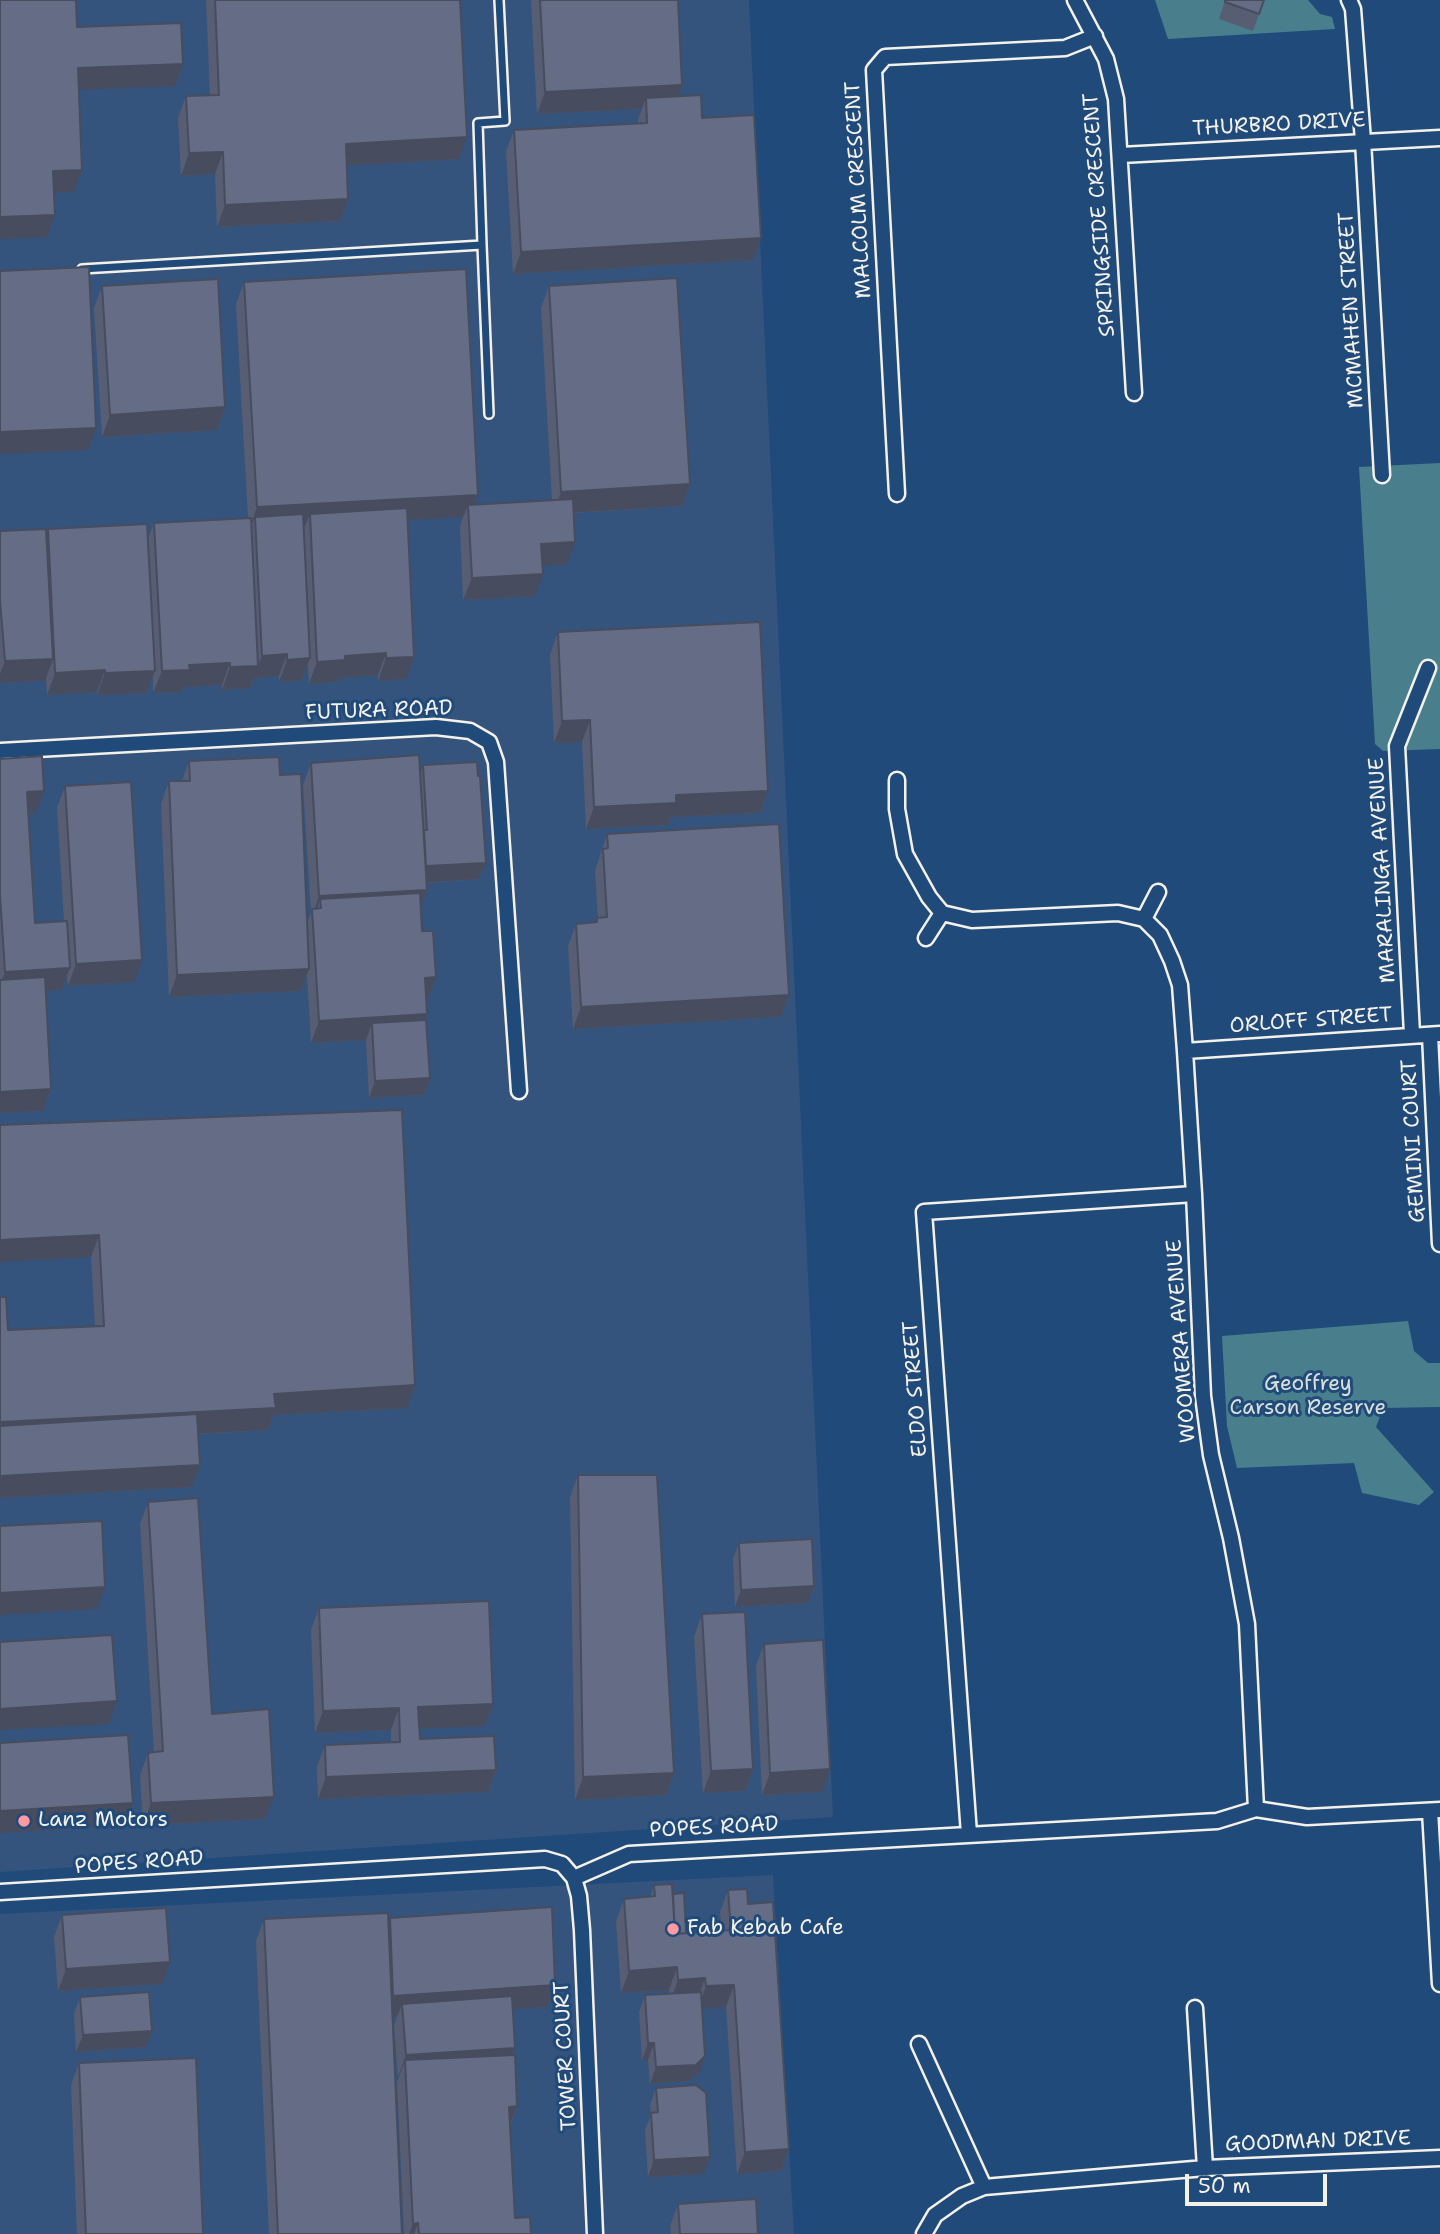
<!DOCTYPE html>
<style>
body{margin:0}
#map{position:relative;width:1440px;height:2234px;overflow:hidden;background:#1f4a7a;font-family:"Shantell Sans",sans-serif}
canvas{display:block}
.scale{position:absolute;left:1185px;top:2174px;width:142px;height:32px;box-sizing:border-box;border:4px solid #f4f1e8;border-top:0;padding-left:9px;font-size:21px;line-height:24px;white-space:nowrap;color:#f4f1e8;-webkit-text-stroke:5px #1f4a7a;paint-order:stroke}
</style>
<div id="map">
<canvas width="1440" height="2234"></canvas>
<div class="scale">50 m</div>
</div>
<script>
const c = document.querySelector('canvas').getContext('2d');
c.lineJoin = 'round';
function fill(path, color) { c.fillStyle = color; c.fill(path, 'evenodd'); }
const poly = rows => new Path2D(rows.map(r => 'M' + r).join(''));
function trace(path, color, width, dash) { c.strokeStyle = color; c.lineWidth = width; c.lineCap = dash ? 'butt' : 'round'; c.setLineDash(dash || []); c.stroke(path); }
function drawText(font, color, halo, rows, align = 'center') {
  c.font = font + ' "Shantell Sans",sans-serif'; c.lineWidth = 6; c.setLineDash([]); c.textBaseline = 'middle'; c.strokeStyle = halo; c.fillStyle = color; for (const [text, x, y, turn = 0] of rows) {
    c.save(); c.translate(x, y); c.rotate((+turn || 0) * Math.PI / 180); c.textAlign = isNaN(turn) ? turn : align; if (halo) c.strokeText(text, 0, 0); c.fillText(text, 0, 0); c.restore();
  }
}
fill(poly([
 [0,0,749,0,833,1817,0,1872],
 [773,1875,794,2234,0,2234,0,1914]
]), '#34547e');
fill(poly([
 [1155,0,1308,0,1320,14,1332,17,1335,29,1168,39],
 [1440,463,1440,749,1383,751,1375,744,1359,467],
 [1408,1321,1414,1351,1428,1363,1440,1363,1440,1407,1383,1408,1376,1427,1434,1492,1419,1505,1362,1493,1354,1463,1237,1468,1227,1426,1222,1336]
]), '#497e8c');
const service = poly([
 [482,245,478,123,505,121,499,0],
 [82,269,482,245,489,414]
]);
const minor = poly([
 [1075,0,1106,59,1116,99,1134,393],
 [1349,0,1353,9,1363,141,1382,475],
 [1121,155,1440,138],
 [897,494,874,70,885,57,1065,48,1095,36],
 [0,751,436,727,470,731,489,742,496,762,519,1091],
 [897,780,897,809,905,854,929,897,942,913,972,920,1118,913,1144,919,1160,935,1172,961,1180,985,1185,1051,1194,1194,1203,1396,1211,1455,1231,1538,1247,1624,1256,1809],
 [1144,919,1158,892],
 [926,938,942,913],
 [1412,1034,1397,746,1428,668],
 [1430,1035,1440,1244],
 [1185,1051,1440,1034],
 [1430,1811,1440,1984],
 [969,1834,924,1212,1194,1194],
 [574,1878,579,1896,582,1930,595,2234],
 [0,1892,545,1859,562,1864,574,1878,629,1854,1217,1821,1256,1809,1307,1817,1440,1810],
 [1195,2008,1205,2168],
 [919,2044,984,2187],
 [924,2234,935,2215,962,2196,984,2187,1205,2168,1440,2158]
]);
trace(service, '#f4f1e8', 12);
trace(minor, '#f4f1e8', 19);
trace(service, '#1f4a7a', 7);
trace(minor, '#1f4a7a', 14);
fill(poly([
 [206,0,460,0,459,159,347,165,348,199,340,221,217,227,215,174,181,176,178,118,186,96,210,95],
 [531,0,678,0,678,96,702,118,753,260,513,274,506,152,514,130,638,123,638,120,642,109,537,114],
 [1225,0,1264,0,1253,31,1219,19],
 [244,282,474,505,552,500,541,308,549,286,690,484,682,506,574,513,567,564,542,565,535,596,463,600,460,527,463,517,407,520,406,679,378,681,378,675,339,678,337,682,309,684,308,664,302,681,279,682,279,676,254,678,250,688,222,690,222,685,183,687,182,692,153,693,153,676,146,693,97,695,97,692,47,695,46,677,45,681,0,683,0,531,46,534,48,529,148,539,154,523,248,518,236,304],
 [102,286,225,407,217,430,102,437,94,308],
 [558,632,768,791,760,813,671,817,668,825,586,829,582,742,554,743,550,654],
 [0,759,36,813,28,814,35,923,64,921,57,808,65,786,134,982,68,986,67,976,62,990,45,991,51,1089,43,1111,0,1113],
 [189,761,280,775,307,923,311,913,303,785,311,763,420,774,423,765,479,879,426,883,427,890,420,907,428,999,426,999,425,1020,430,1078,424,1095,369,1098,366,1040,311,1043,307,975,301,991,169,997,161,804,169,781,182,781],
 [607,834,789,995,781,1017,573,1029,568,946,576,924,595,923,598,918,595,871],
 [0,1125,407,1408,273,1415,268,1430,198,1434,192,1487,0,1498,0,1297,8,1330,95,1326,91,1257],
 [578,1475,674,1773,666,1795,575,1800,570,1497],
 [148,1502,212,1714,265,1819,143,1825,140,1775,148,1753,154,1752,140,1524],
 [739,1543,814,1586,808,1603,735,1607,733,1559],
 [319,1608,493,1704,485,1726,419,1728,420,1739,496,1770,488,1792,318,1799,317,1767,325,1745,391,1742,391,1730,315,1733,311,1630],
 [702,1614,753,1769,745,1791,703,1793,694,1637],
 [764,1644,822,1792,762,1795,756,1666],
 [654,1885,673,1894,686,1933,722,1931,720,1912,728,1890,748,1904,789,2149,781,2171,737,2174,726,2007,702,2008,699,2073,689,2081,650,2084,648,2060,642,2060,639,2012,645,1995,669,1994,669,1990,621,1993,616,1921,624,1899,650,1897],
 [62,1915,162,1984,58,1991,54,1937],
 [390,1918,555,1985,547,2007,513,2009,515,2048,513,2055,517,2106,510,2127,515,2218,531,2234,404,2234,397,2082,399,2077,398,2077,394,2026,397,2017,393,2018,402,2234,269,2234,256,1941,264,1919,389,1922],
 [80,1997,146,2047,76,2052,74,2014],
 [79,2063,203,2234,77,2234,71,2085],
 [656,2088,704,2174,648,2177,645,2130,651,2115,650,2105],
 [678,2204,758,2234,671,2234,670,2226]
]), '#575e73');
fill(poly([
 [183,64,175,86,70,90,78,68],
 [682,85,674,107,646,98,642,109,537,114,545,92],
 [467,137,459,159,338,166,346,144],
 [223,152,215,174,181,176,189,153],
 [82,170,74,192,45,193,53,171],
 [348,199,340,221,217,227,225,205],
 [55,215,47,237,0,239,0,217],
 [761,238,753,260,513,274,521,252],
 [225,407,217,430,102,437,110,415],
 [96,428,88,450,0,454,0,432],
 [690,484,682,506,553,514,561,492],
 [478,495,470,517,468,505,463,517,310,526,310,514,305,526,255,529,255,517,250,529,249,529,257,507],
 [575,542,567,564,533,566,541,544],
 [543,574,535,596,463,600,472,578],
 [386,653,378,675,339,678,337,682,309,684,317,662,345,656],
 [287,654,279,676,254,678,250,688,222,690,230,667,258,666,262,656],
 [414,657,406,679,378,681,386,658],
 [310,658,302,681,279,682,287,660],
 [53,659,45,681,0,683,0,674,5,661],
 [230,663,222,685,183,687,182,692,153,693,162,671,189,665],
 [105,670,97,692,47,695,55,673],
 [155,671,146,693,97,695,105,673],
 [590,720,582,742,554,743,562,721],
 [44,791,36,813,18,815,27,792],
 [768,791,760,813,671,817,668,825,586,829,594,807,676,795],
 [486,863,479,879,420,883,426,866],
 [427,890,419,912,320,899,314,918,313,914,319,896],
 [142,960,134,982,68,986,76,964],
 [70,968,62,990,0,994,0,985,5,972],
 [309,969,301,991,169,997,177,975],
 [436,977,428,999,417,1000,425,978],
 [789,995,781,1017,573,1029,581,1007],
 [427,1014,419,1036,372,1023,366,1040,311,1043,319,1021],
 [430,1078,424,1095,369,1098,375,1081],
 [51,1089,43,1111,0,1113,0,1092],
 [99,1235,91,1257,0,1262,0,1240],
 [415,1385,407,1408,273,1415,268,1430,0,1444,0,1422,274,1394],
 [200,1465,192,1487,0,1498,0,1476],
 [814,1586,808,1603,735,1607,741,1590],
 [105,1587,97,1609,0,1615,0,1593],
 [117,1701,109,1724,0,1730,0,1709],
 [493,1704,485,1726,410,1729,418,1707],
 [399,1708,391,1730,315,1733,323,1711],
 [753,1769,745,1791,703,1793,711,1771],
 [830,1769,822,1792,762,1795,770,1773],
 [496,1770,488,1792,318,1799,326,1777],
 [674,1773,666,1795,575,1800,583,1777],
 [274,1797,265,1819,143,1825,151,1803],
 [133,1803,125,1825,0,1833,0,1811],
 [170,1962,162,1984,58,1991,66,1969],
 [677,1967,669,1990,621,1993,629,1971],
 [705,1978,697,2000,670,2002,678,1980],
 [555,1985,547,2007,403,2017,402,2004,397,2017,385,2018,393,1996],
 [734,1985,726,2007,698,2009,706,1986],
 [152,2031,146,2047,76,2052,83,2035],
 [648,2043,654,2043,648,2060,642,2060],
 [515,2048,507,2070,405,2060,399,2077,398,2077,406,2055],
 [705,2056,699,2073,689,2081,650,2084,656,2067],
 [517,2106,509,2128,509,2107],
 [789,2149,781,2171,737,2174,745,2152],
 [710,2157,704,2174,648,2177,654,2160],
 [418,2223,414,2234,409,2234,413,2224]
]), '#474c5e');
const building = poly([
 [0,0,76,0,77,27,181,23,183,64,78,68,82,170,53,171,55,215,0,217,0,0],
 [215,0,460,0,467,137,346,144,348,199,225,205,223,152,189,153,186,96,219,95,215,0],
 [540,0,678,0,682,85,545,92,540,0],
 [1225,0,1264,0,1259,14,1225,2,1225,0],
 [701,95,702,118,754,115,761,238,521,252,514,130,647,123,646,98,701,95],
 [89,267,96,428,0,432,0,271,89,267],
 [466,269,478,495,257,507,244,282,466,269],
 [677,278,690,484,561,492,549,286,677,278],
 [218,279,225,407,110,415,102,286,218,279],
 [573,499,575,542,541,544,543,574,472,578,468,505,573,499],
 [407,508,414,657,386,658,386,653,345,656,345,660,317,662,310,514,407,508],
 [303,514,310,658,287,660,287,654,262,656,255,517,303,514],
 [251,518,258,666,230,667,230,663,189,665,190,670,162,671,154,523,251,518],
 [147,524,155,671,105,673,105,670,55,673,48,529,147,524],
 [46,529,53,659,5,661,0,601,0,531,46,529],
 [760,622,768,791,676,795,676,803,594,807,590,720,562,721,558,632,760,622],
 [419,755,427,890,319,896,311,763,419,755],
 [42,756,44,791,27,792,35,923,67,921,70,968,5,972,0,896,0,759,42,756],
 [279,757,280,775,301,774,309,969,177,975,169,781,190,781,189,761,279,757],
 [477,762,478,776,480,776,486,863,426,866,424,830,427,830,423,765,477,762],
 [131,782,142,960,76,964,65,786,131,782],
 [779,824,789,995,581,1007,576,924,597,922,597,918,607,917,603,849,608,848,607,834,779,824],
 [420,893,422,931,433,931,436,977,425,978,427,1014,319,1021,312,909,321,908,320,899,420,893],
 [45,977,51,1089,0,1092,0,980,45,977],
 [426,1020,430,1078,375,1081,372,1023,426,1020],
 [402,1110,415,1385,274,1394,276,1408,0,1422,0,1297,6,1297,8,1330,104,1326,99,1235,0,1240,0,1125,402,1110],
 [197,1414,200,1465,0,1476,0,1426,197,1414],
 [578,1475,657,1475,674,1773,583,1777,578,1475],
 [198,1498,212,1714,269,1709,274,1797,151,1803,148,1753,163,1751,148,1502,198,1498],
 [102,1521,105,1587,0,1593,0,1526,102,1521],
 [812,1539,814,1586,741,1590,739,1543,812,1539],
 [489,1601,493,1704,418,1707,420,1739,494,1736,496,1770,326,1777,325,1745,400,1742,399,1708,323,1711,319,1608,489,1601],
 [745,1612,753,1769,711,1771,702,1614,745,1612],
 [112,1635,117,1701,0,1709,0,1642,112,1635],
 [823,1640,830,1769,770,1773,764,1644,823,1640],
 [128,1735,133,1803,0,1811,0,1743,128,1735],
 [672,1884,675,1934,731,1930,728,1890,747,1889,748,1904,773,1902,789,2149,745,2152,734,1985,706,1986,705,1978,678,1980,677,1967,629,1971,624,1899,655,1896,654,1885,672,1884],
 [684,1893,686,1933,675,1934,673,1894,684,1893],
 [552,1907,555,1985,393,1996,390,1918,552,1907],
 [166,1908,170,1962,66,1969,62,1915,166,1908],
 [388,1913,402,2234,278,2234,264,1919,388,1913],
 [149,1992,152,2031,83,2035,80,1997,149,1992],
 [701,1992,705,2056,696,2065,656,2067,654,2043,648,2043,645,1995,701,1992],
 [512,1996,515,2048,406,2055,402,2004,512,1996],
 [515,2055,517,2106,509,2107,515,2218,530,2217,531,2234,419,2234,418,2223,413,2224,405,2060,515,2055],
 [196,2058,203,2234,86,2234,79,2063,196,2058],
 [696,2085,706,2093,710,2157,654,2160,651,2113,658,2112,656,2088,696,2085],
 [756,2199,758,2234,680,2234,678,2204,756,2199]
]);
fill(building, '#656d86');
trace(building, '#474c5e', 2);
for (const [x, y, r, color] of [
 [24,1821,7,"#ff9aa2"],
 [673,1929,7,"#ff9aa2"]
]) { const dot = new Path2D(); dot.arc(x, y, r, 0, 2 * Math.PI); c.fillStyle = color; c.fill(dot); trace(dot, '#1f4a7a', 2.5); }
drawText('21px', '#f4f1e8', '#1f4a7a', [
 ["THURBRO DRIVE",1279,125,-3],
 ["MALCOLM CRESCENT",859,190,-93],
 ["SPRINGSIDE CRESCENT",1100,215,-94],
 ["MCMAHEN STREET",1352,310,-93],
 ["FUTURA ROAD",379,711,-2],
 ["MARALINGA AVENUE",1383,870,-93],
 ["ORLOFF STREET",1311,1021,-4],
 ["GEMINI COURT",1414,1141,-93],
 ["WOOMERA AVENUE",1182,1341,-94],
 ["ELDO STREET",916,1389,-94],
 ["POPES ROAD",714,1828,-3],
 ["POPES ROAD",139,1863,-4],
 ["TOWER COURT",566,2056,-93],
 ["GOODMAN DRIVE",1318,2142,-2]
]);
drawText('21px', '#dae0da', '#1f4a7a', [
 ["Geoffrey",1308,1385],
 ["Carson Reserve",1308,1409]
]);
drawText('21px', '#f4f1e8', '#1f4a7a', [
 ["Lanz Motors",38,1821],
 ["Fab Kebab Cafe",687,1929]
], 'left');
</script>
